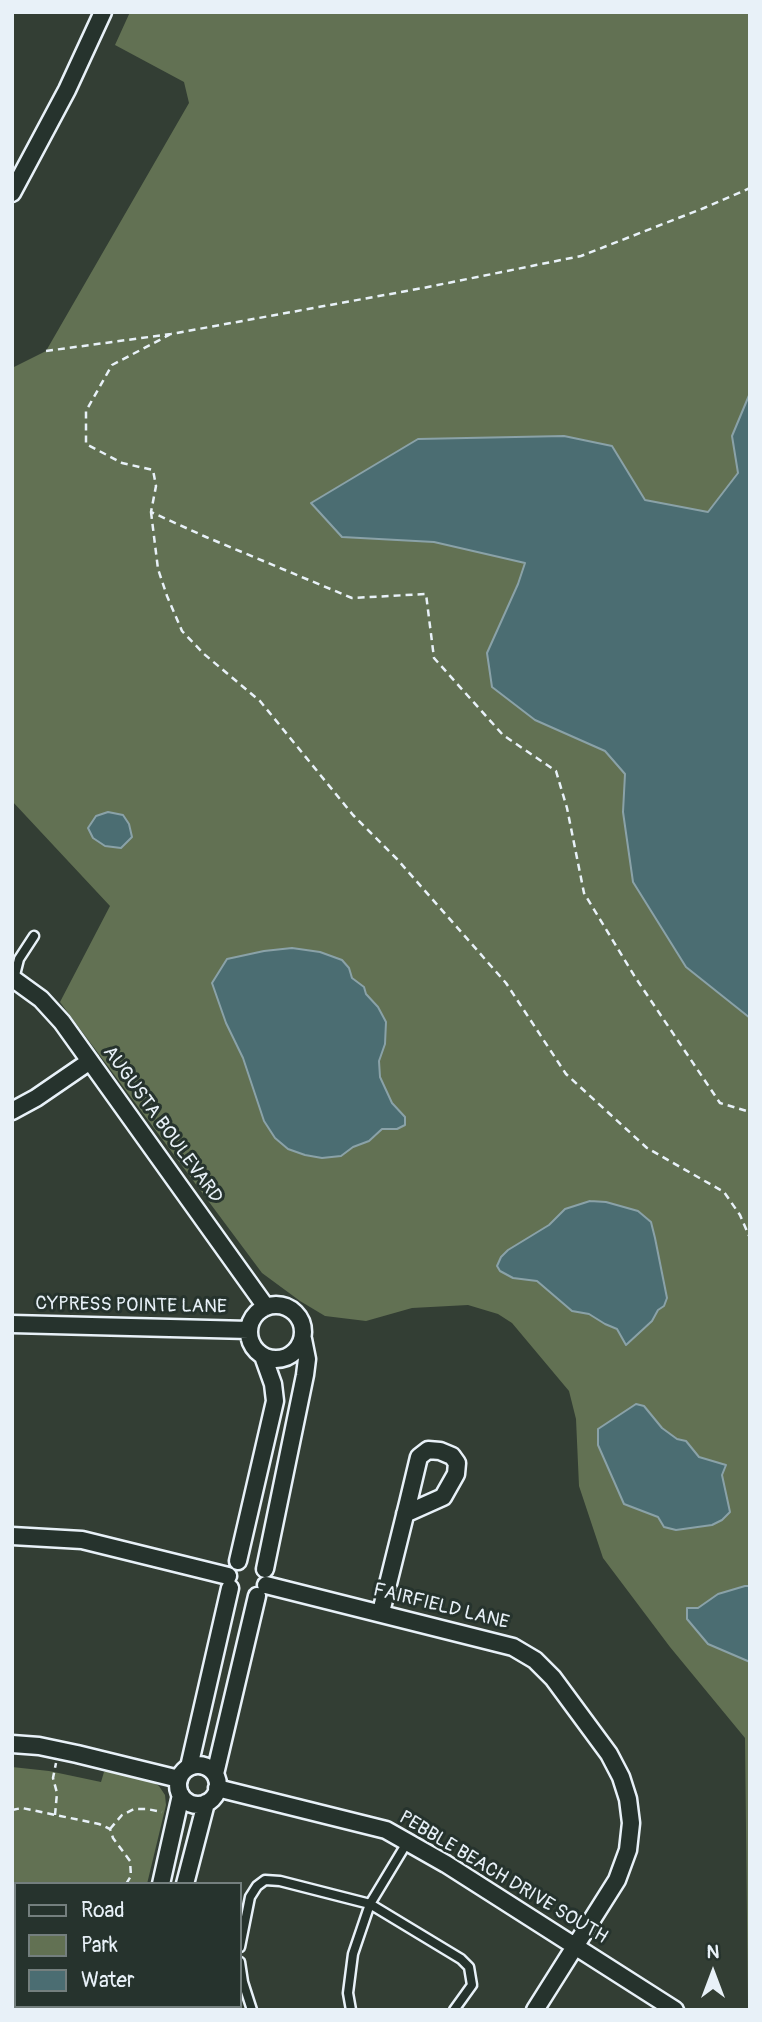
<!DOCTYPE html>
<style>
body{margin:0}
#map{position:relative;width:762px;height:2022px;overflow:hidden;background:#333e34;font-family:Pangolin,sans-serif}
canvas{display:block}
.frame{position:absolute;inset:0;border:14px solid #e8f1f8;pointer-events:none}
.legend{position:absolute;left:14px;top:1882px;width:228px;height:126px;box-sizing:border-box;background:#26332d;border:2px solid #747f7e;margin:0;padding:9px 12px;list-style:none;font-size:21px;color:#e8f1f8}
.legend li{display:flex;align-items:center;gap:14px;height:35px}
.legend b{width:35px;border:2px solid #747f7e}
.north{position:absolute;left:678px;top:1938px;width:70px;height:70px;-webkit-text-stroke:5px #26332d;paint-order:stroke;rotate:0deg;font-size:19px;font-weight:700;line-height:28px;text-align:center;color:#e8f1f8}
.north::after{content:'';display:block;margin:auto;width:24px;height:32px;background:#e8f1f8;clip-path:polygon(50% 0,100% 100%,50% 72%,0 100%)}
</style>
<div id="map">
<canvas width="762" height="2022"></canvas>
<div class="frame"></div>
<ul class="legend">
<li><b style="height:9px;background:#26332d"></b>Road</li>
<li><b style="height:19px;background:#627153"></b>Park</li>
<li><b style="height:19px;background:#4b6d72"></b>Water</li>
</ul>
<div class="north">N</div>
</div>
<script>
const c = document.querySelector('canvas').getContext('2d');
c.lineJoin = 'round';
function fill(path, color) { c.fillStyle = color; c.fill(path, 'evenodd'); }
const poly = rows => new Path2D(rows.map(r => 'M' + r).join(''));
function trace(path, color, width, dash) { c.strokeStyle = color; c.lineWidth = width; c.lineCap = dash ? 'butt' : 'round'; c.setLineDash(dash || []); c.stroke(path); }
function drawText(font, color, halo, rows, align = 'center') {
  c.font = font + ' Pangolin,sans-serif'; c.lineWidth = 6; c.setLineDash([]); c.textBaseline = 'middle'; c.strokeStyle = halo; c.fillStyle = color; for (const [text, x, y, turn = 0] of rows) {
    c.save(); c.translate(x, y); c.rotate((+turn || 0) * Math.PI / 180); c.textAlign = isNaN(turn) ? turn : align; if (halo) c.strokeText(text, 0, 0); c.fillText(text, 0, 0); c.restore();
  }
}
fill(poly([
 [130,12,750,12,750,2010,748,2010,745,1738,670,1647,603,1558,579,1486,576,1419,569,1391,512,1323,498,1314,468,1305,412,1308,366,1321,325,1316,300,1301,262,1273,60,1002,110,906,12,801,12,368,46,351,189,103,184,82,115,45],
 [12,1767,49,1771,101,1782,104,1772,113,1771,146,1778,159,1786,165,1795,166,1805,147,1884,16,1884,16,2001,12,1990],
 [17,2006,80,2006,69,2010,18,2010]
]), '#627153');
const water = poly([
 [750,393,750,1018,686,967,633,882,623,812,625,774,605,751,535,720,492,687,487,653,518,584,525,563,434,542,342,537,311,503,418,439,564,436,612,446,645,500,708,512,738,473,732,436,750,393],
 [108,812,123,815,129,824,132,837,121,848,105,846,93,838,88,828,96,816,108,812],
 [292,948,320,952,342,960,349,968,352,978,364,987,366,994,378,1007,386,1022,385,1044,379,1061,380,1077,392,1103,405,1117,405,1125,397,1129,382,1129,369,1141,353,1147,341,1156,322,1158,305,1155,288,1149,275,1138,264,1121,243,1058,226,1023,212,983,227,959,264,951,292,948],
 [590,1201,606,1202,638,1211,651,1222,655,1238,667,1298,664,1306,658,1310,652,1321,626,1345,617,1329,605,1324,589,1314,572,1311,537,1281,513,1278,500,1271,497,1266,501,1257,508,1250,549,1225,565,1209,590,1201],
 [636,1404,644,1406,662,1428,677,1439,686,1441,699,1457,726,1465,722,1475,730,1512,722,1520,712,1525,676,1530,664,1527,658,1517,624,1504,598,1445,598,1429,636,1404],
 [745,1586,750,1586,750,1662,708,1644,687,1619,687,1608,698,1608,718,1594,745,1586]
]);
fill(water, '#4b6d72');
trace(water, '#8aa2a8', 2);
const service = poly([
 [14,979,19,959,34,936],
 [240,1947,250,1897,257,1886,265,1880,280,1881,370,1904,461,1959,469,1967,472,1985,454,2010],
 [240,1962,243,1982,252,2010],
 [351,2010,348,1993,353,1954,370,1904,408,1841]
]);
const minor = poly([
 [12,193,67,90,103,12],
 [12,978,41,999,62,1022,266,1307],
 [12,1111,36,1098,90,1061],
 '249 1332a27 27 0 1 1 54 0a27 27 0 1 1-54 0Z',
 [12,1324,249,1330],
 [12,1536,82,1540,228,1576],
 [238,1561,275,1401,273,1384,263,1356],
 [265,1569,305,1375,307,1359,303,1339],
 [266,1585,513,1647,535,1660,553,1678,609,1754,621,1777,628,1799,631,1823,628,1850,617,1880,535,2010],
 [381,1612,408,1503,419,1457,428,1450,440,1451,452,1456,457,1463,456,1474,443,1497,405,1514],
 [12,1744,39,1746,77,1754,179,1779],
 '178 1785a20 20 0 1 1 40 0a20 20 0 1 1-40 0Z',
 [189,1767,230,1588],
 [215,1774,257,1596],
 [217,1788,386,1830,446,1864,675,2010],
 [161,1884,181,1795],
 [185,1884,206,1803],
 [152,2006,153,2010],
 [174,2006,175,2010]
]);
trace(service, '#e8f1f8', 13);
trace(minor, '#e8f1f8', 21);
trace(poly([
 [171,334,112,365,86,411,86,444,122,463,153,470,156,486,151,512,206,537,352,598,426,594,434,658,503,735,556,771,567,808,584,893,635,977,720,1103,750,1112],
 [46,351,171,334,423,288,581,256,704,208,750,188],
 [151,512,158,569,167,596,182,631,204,654,260,701,353,815,397,859,506,983,566,1074,647,1148,724,1192,740,1215,750,1238],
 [12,1810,22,1808,99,1824,110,1829,113,1838,130,1861,131,1876,126,1884],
 [55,1815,57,1793,53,1778,56,1763],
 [110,1829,122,1815,134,1809,147,1809,162,1812],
 [44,2010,45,2006]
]), '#e8f1f8', 2.5, [7, 5]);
trace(service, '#26332d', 8);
trace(minor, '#26332d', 16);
drawText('19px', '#e8f1f8', '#26332d', [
 ["AUGUSTA BOULEVARD",162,1125,54],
 ["CYPRESS POINTE LANE",131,1306,1],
 ["FAIRFIELD LANE",441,1607,14],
 ["PEBBLE BEACH DRIVE SOUTH",503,1878,31]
]);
</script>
